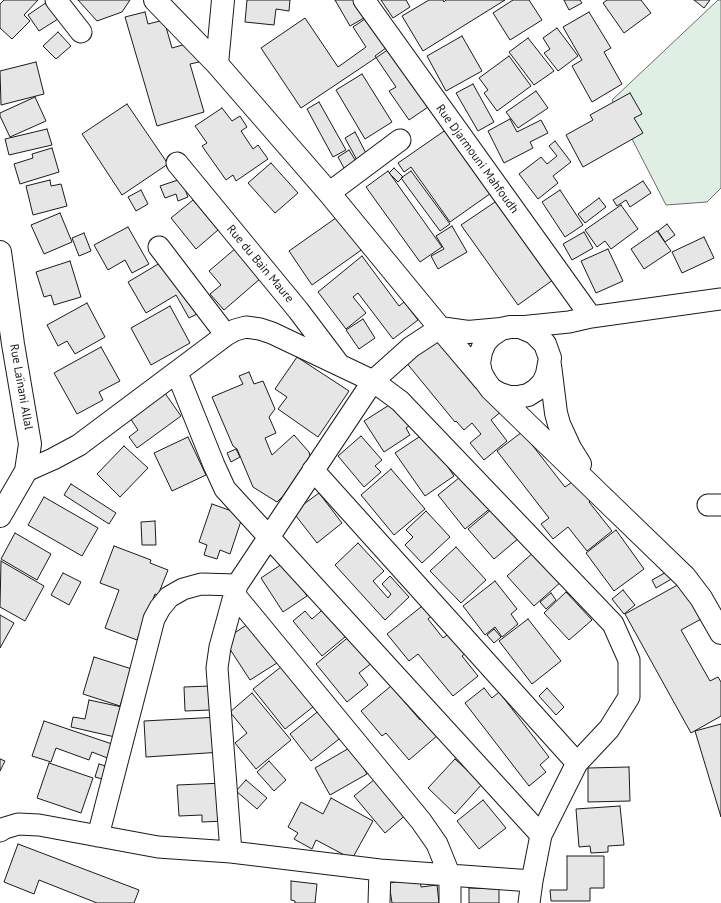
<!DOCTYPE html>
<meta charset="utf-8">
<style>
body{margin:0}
canvas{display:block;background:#fff}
</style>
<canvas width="721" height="903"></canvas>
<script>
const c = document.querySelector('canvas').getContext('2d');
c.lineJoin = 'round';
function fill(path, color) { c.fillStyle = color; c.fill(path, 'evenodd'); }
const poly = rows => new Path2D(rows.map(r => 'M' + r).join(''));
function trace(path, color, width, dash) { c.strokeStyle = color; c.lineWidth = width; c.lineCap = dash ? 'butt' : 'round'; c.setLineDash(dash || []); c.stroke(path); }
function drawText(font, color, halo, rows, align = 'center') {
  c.font = font + ' "PT Sans",sans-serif'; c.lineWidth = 3; c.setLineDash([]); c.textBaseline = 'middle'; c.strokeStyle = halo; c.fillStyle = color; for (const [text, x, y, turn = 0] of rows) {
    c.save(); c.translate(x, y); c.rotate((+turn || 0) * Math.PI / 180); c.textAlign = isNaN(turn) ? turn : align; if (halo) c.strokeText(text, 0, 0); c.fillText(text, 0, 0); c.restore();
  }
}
const green = poly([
 [718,0,721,0,721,188,707,202,666,205,612,100,718,0]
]);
fill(green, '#e0efe3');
trace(green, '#6a6a6a', 1);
const building = poly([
 [4,0,38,0,24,15,30,21,12,39,0,28,0,4,4,0],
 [78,0,130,0,122,12,97,21,78,0],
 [247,0,290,0,289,11,276,9,274,25,245,22,247,0],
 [335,0,354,0,364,18,350,26,335,0],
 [381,0,406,0,410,7,393,18,381,0],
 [429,0,443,0,444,2,446,0,505,0,423,51,402,16,429,0],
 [513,0,529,0,542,20,510,40,493,13,513,0],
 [564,0,580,0,582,3,569,10,564,0],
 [607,0,641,0,651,13,624,33,603,3,607,0],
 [694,0,710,0,704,8,694,0],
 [47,2,58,19,39,31,28,15,47,2],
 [145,12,148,24,164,20,172,48,193,42,199,62,190,64,204,112,157,126,125,17,145,12],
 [589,12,611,48,604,52,622,84,592,102,572,66,582,60,563,27,589,12],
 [368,17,389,49,301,108,261,48,305,18,338,67,366,47,353,27,368,17],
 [557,28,578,56,558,71,544,53,550,49,543,38,557,28],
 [58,32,71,46,56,59,43,46,58,32],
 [462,36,482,71,446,91,427,56,462,36],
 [528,38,554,71,534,85,509,52,528,38],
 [390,45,431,105,409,120,389,91,396,87,375,56,390,45],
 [509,56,531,86,497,111,484,93,488,90,479,78,509,56],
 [36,62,44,94,1,105,0,71,36,62],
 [362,74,392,122,365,139,336,90,362,74],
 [473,84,494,122,478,131,456,93,473,84],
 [536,91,548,108,518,128,506,112,536,91],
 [630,93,642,114,634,118,643,133,583,167,566,135,593,120,590,115,630,93],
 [35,97,46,121,10,137,0,116,0,113,35,97],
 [319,102,346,150,333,157,307,109,319,102],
 [127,104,168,164,122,195,82,134,127,104],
 [222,108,232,121,240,116,247,127,241,131,253,149,258,145,268,159,236,181,233,175,226,180,202,146,207,143,195,126,222,108],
 [510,119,517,132,541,120,548,133,530,142,533,148,504,163,488,131,510,119],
 [450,127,494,191,450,222,411,167,404,172,398,163,450,127],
 [47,129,52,145,9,155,5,139,47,129],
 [355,132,368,157,358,162,345,138,355,132],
 [555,141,571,162,553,176,558,183,538,199,519,174,541,157,547,164,557,156,549,146,555,141],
 [52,148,59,172,20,184,14,164,33,158,32,154,52,148],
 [349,150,357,163,345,170,338,157,349,150],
 [271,163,298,193,275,213,248,183,271,163],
 [394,168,403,177,398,182,389,173,394,168],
 [388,171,442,247,420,262,366,187,388,171],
 [411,171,450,224,440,231,401,178,411,171],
 [181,179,188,197,178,201,176,194,165,198,160,186,181,179],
 [50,180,51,186,61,184,67,206,33,215,26,186,50,180],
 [643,181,651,193,630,207,626,200,617,206,613,200,643,181],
 [141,190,148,204,136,211,128,197,141,190],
 [560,190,583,225,565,237,542,202,560,190],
 [501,198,557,277,518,305,461,225,501,198],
 [599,198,606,207,585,223,578,214,599,198],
 [193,200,218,230,196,249,171,218,193,200],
 [621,205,638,229,611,249,605,241,597,247,585,230,621,205],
 [60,213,72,242,44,254,31,225,60,213],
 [343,213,367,246,312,285,289,251,343,213],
 [667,224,675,235,665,242,658,231,667,224],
 [452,226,467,252,438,269,431,256,444,249,436,236,452,226],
 [128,227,149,264,132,273,125,260,108,270,94,245,128,227],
 [657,231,671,251,644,269,631,249,657,231],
 [584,232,593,248,572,260,563,244,584,232],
 [84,233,91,251,79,256,72,238,84,233],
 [704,237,714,258,682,273,672,252,704,237],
 [236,248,261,278,224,310,210,294,221,285,209,271,236,248],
 [608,249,623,281,596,293,581,261,608,249],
 [362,256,399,306,404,302,418,320,393,339,358,293,353,297,366,313,346,329,318,292,362,256],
 [165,260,197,314,189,318,176,295,146,313,128,282,165,260],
 [70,261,81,297,54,305,51,295,44,297,36,272,70,261],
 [87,303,105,337,75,354,67,341,58,346,47,325,87,303],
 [170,306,190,343,151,365,131,328,170,306],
 [363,319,375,338,359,349,346,330,363,319],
 [440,333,503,410,491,420,507,441,484,460,470,443,481,434,472,423,464,430,456,421,455,422,405,361,440,333],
 [101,347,120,381,99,392,103,400,77,414,54,373,101,347],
 [297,357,349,391,318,437,278,409,287,397,275,389,297,357],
 [249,372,254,384,263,381,275,409,269,417,276,433,265,438,272,455,294,435,309,452,310,456,283,496,277,502,253,487,237,449,233,446,212,397,243,384,239,376,249,372],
 [162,389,181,416,137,448,129,437,138,430,128,415,162,389],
 [394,402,409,426,406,428,410,435,384,452,364,421,394,402],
 [522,432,565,487,575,480,591,500,589,502,612,531,587,551,568,527,553,539,541,524,549,518,497,451,522,432],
 [425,433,454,476,425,496,395,453,425,433],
 [361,436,382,460,375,466,381,472,364,487,338,456,361,436],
 [188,437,206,475,172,491,154,453,188,437],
 [124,446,148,468,120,497,97,474,124,446],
 [236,449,240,457,231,462,227,453,236,449],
 [391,469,425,509,394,535,361,495,391,469],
 [465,473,492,507,465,529,438,495,465,473],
 [71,484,116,513,109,524,64,495,71,484],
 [319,493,342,523,317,543,293,512,319,493],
 [44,497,98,528,82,556,28,525,44,497],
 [212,504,243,515,230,554,220,550,217,559,204,555,207,545,199,542,212,504],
 [493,508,519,538,494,559,468,529,493,508],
 [426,511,450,537,422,563,405,545,413,537,406,530,426,511],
 [155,521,156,545,142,545,141,522,155,521],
 [616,530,644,569,614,591,586,553,616,530],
 [15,533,51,554,37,580,1,559,15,533],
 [358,543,384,571,373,581,388,598,391,594,382,584,390,576,409,597,385,620,335,565,358,543],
 [114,546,151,560,150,563,168,570,158,595,155,594,137,640,105,628,119,590,100,583,114,546],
 [456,547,486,580,461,603,430,571,456,547],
 [535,551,562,581,534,606,507,576,535,551],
 [1,561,44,586,25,621,0,607,1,561],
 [285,562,307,596,283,612,261,578,285,562],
 [670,570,675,577,656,588,652,580,670,570],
 [63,573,81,582,69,605,51,595,63,573],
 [495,581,517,609,511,614,518,624,502,637,495,627,485,635,463,606,495,581],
 [683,582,703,618,681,630,710,681,718,677,721,682,721,716,691,733,625,614,683,582],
 [623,590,635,605,624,614,612,599,623,590],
 [566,592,592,620,569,640,544,613,566,592],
 [551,593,556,600,546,609,540,602,551,593],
 [426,603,434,614,428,619,443,638,451,632,467,652,462,656,478,676,453,696,418,654,409,661,387,634,426,603],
 [328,605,351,632,322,656,293,621,305,611,312,619,328,605],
 [0,615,14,623,0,648,0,615],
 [528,619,561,661,532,684,499,641,528,619],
 [251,622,277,663,250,680,224,640,251,622],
 [494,629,501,637,494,643,487,635,494,629],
 [351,635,373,662,359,673,368,685,347,702,316,664,351,635],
 [94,657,132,669,120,706,83,694,94,657],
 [286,663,318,703,285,729,253,689,286,663],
 [210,686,211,710,185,711,184,687,210,686],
 [391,686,420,720,423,717,438,735,409,760,386,733,382,736,361,711,391,686],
 [484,688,492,698,499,692,549,757,540,765,546,772,529,786,465,703,484,688],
 [547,688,564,707,556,715,539,696,547,688],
 [252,693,291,740,256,769,235,743,247,733,230,712,252,693],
 [89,700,122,707,115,737,71,727,73,717,85,719,89,700],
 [321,709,343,736,311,761,290,734,321,709],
 [219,717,222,752,146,757,144,721,219,717],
 [44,721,115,745,110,759,92,752,89,760,56,748,51,762,32,756,44,721],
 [721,724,721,817,695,731,721,724],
 [351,747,367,774,330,795,315,768,351,747],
 [0,759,5,761,0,771,0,759],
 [455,759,482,784,455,814,428,788,455,759],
 [269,761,286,780,274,791,257,772,269,761],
 [49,763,93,778,81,813,37,798,49,763],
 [99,764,112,768,109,781,95,777,99,764],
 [629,767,630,801,588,802,588,768,629,767],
 [380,775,410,811,385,833,354,796,380,775],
 [246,780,267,798,257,809,236,791,246,780],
 [224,783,226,821,202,822,202,815,179,816,177,785,224,783],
 [331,798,373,821,352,859,316,840,312,849,294,839,298,833,288,827,301,802,323,814,331,798],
 [483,800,506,828,479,849,457,821,483,800],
 [620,806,624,845,608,846,608,852,591,853,590,846,579,847,576,809,620,806],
 [18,844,139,890,134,903,97,903,39,880,34,894,4,882,18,844],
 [567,856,604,856,604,888,590,888,590,901,551,901,550,890,567,890,567,856],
 [420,878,421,887,437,885,439,903,392,903,389,883,420,878],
 [291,881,317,884,315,903,295,903,295,901,291,900,291,881],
 [469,888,499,889,499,903,469,903,469,888]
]);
fill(building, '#e6e6e6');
trace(building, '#1a1a1a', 1);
const minor = poly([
 [56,0,81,32],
 [364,0,591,317],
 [177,163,298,310,338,363],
 [329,193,400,140],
 [159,247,226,335],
 [520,327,569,322,591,317,721,299],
 [177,373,214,465,225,489,541,835],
 [313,470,577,763],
 [26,471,53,459,79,445,226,335,235,330,246,327,260,329,272,333,373,381,400,401,613,624,629,660,629,697,609,729,577,763,541,835,532,881,529,903],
 [708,505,721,505],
 [234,594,421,821,437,844,450,876,450,903],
 [0,831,5,828,18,824,39,825,158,847,231,852,380,870,532,881],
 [98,836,154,619,160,608,169,597,183,589,201,584,237,585],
 [231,852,217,668,220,647,237,585,373,381,411,347,440,328],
 [379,903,380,870]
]);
const major = poly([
 [155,0,217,64,329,193,440,328,484,380],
 [217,64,223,0],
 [0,252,13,344,30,444,26,471,0,516],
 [440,328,468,332,501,329],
 [550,365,556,413,559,424,570,448,580,464],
 [491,389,500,394,509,397,518,397,528,395,536,390,543,383,547,374,550,358,545,344,534,333,520,327,510,327,501,329,492,335,485,342,481,352,479,363,481,373,486,382,491,389,596,491,685,577,701,598,721,633]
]);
trace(minor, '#1a1a1a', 23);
trace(major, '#1a1a1a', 24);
trace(minor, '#fff', 21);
trace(major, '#fff', 22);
drawText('12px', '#1a1a1a', '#fff', [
 ["Rue Djarmouni Mahfoudh",477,159,54],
 ["Rue du Bain Maure",260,264,50],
 ["Rue Laïnani Allal",21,387,80]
]);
</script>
